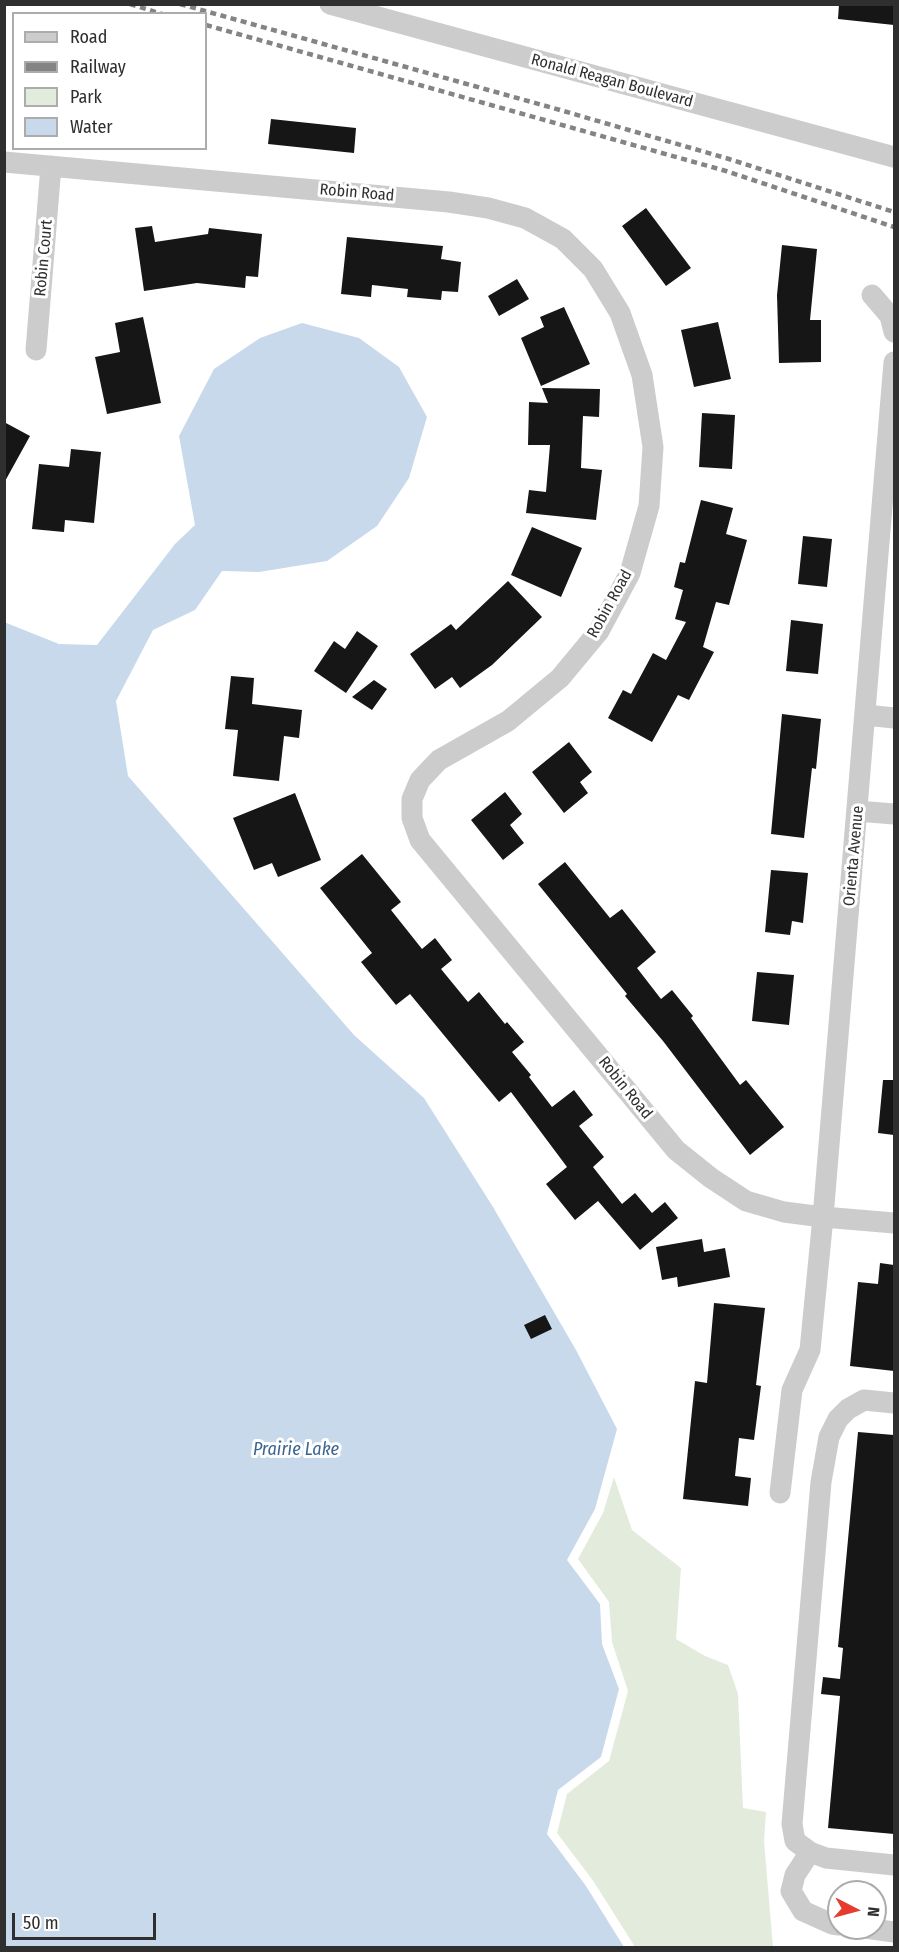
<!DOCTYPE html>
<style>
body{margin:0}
#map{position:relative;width:899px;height:1952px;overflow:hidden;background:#fff;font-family:"Fira Sans Condensed",sans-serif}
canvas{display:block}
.frame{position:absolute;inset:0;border:6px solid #2f2f2f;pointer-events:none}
.legend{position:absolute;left:12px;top:12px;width:195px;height:138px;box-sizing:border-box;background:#fff;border:2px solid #acacac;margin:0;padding:8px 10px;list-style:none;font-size:18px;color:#2f2f2f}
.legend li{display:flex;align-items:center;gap:12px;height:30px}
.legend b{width:30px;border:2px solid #acacac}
.north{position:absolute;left:827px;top:1880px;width:60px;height:60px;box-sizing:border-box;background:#fff;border:2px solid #acacac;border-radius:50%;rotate:96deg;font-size:16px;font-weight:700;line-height:24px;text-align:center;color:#2f2f2f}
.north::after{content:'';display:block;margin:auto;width:21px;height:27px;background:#e63c30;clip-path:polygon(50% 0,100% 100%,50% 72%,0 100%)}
.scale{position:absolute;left:12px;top:1913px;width:144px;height:27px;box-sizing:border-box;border:3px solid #2f2f2f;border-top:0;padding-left:8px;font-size:18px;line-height:21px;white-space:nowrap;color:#2f2f2f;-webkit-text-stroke:4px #fff;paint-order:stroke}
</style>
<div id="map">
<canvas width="899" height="1952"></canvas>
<div class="frame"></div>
<ul class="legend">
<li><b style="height:8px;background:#ccc"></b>Road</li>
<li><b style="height:8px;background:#848484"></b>Railway</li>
<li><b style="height:16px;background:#e3ecdc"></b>Park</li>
<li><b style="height:16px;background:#c8d9ec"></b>Water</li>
</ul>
<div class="north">N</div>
<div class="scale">50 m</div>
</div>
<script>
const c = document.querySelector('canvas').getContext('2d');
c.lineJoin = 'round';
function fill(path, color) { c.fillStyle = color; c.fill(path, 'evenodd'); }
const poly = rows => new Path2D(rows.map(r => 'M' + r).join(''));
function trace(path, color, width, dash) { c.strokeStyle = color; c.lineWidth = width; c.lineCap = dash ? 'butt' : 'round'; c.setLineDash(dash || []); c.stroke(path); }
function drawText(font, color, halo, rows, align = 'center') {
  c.font = font + ' "Fira Sans Condensed",sans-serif'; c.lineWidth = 6; c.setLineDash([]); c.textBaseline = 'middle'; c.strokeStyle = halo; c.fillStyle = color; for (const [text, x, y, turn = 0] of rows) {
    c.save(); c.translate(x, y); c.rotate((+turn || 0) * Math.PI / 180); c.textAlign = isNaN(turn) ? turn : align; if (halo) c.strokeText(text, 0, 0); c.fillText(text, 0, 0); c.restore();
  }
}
fill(poly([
 [614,1477,632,1530,681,1568,676,1639,705,1656,728,1665,738,1694,743,1808,766,1812,764,1841,773,1947,635,1947,594,1882,557,1833,567,1794,609,1761,628,1691,612,1642,609,1602,578,1559,603,1513]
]), '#e3ecdc');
fill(poly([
 [302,323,359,338,399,367,427,417,409,478,377,526,327,561,259,572,222,571,195,610,153,630,116,701,128,776,354,1035,424,1098,493,1207,576,1350,617,1429,595,1509,567,1560,600,1604,602,1644,619,1689,601,1757,558,1790,547,1834,586,1886,624,1947,5,1947,4,622,59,644,97,645,175,544,195,525,179,436,214,369,260,338]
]), '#c8d9ec');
fill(poly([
 [839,4,894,4,894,25,838,19],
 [271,119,356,128,354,153,268,144],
 [646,208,691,268,666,286,622,226],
 [152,226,155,242,208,234,209,228,262,234,258,277,246,276,245,288,197,283,144,291,135,228],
 [347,237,443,246,441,259,461,262,458,292,442,291,441,300,407,297,408,289,372,285,371,297,341,294],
 [782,245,817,249,810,320,821,320,821,362,779,363,777,295],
 [517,279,529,299,499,316,488,296],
 [564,307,590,364,541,386,521,338,544,327,540,317],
 [143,317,161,403,107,414,95,357,120,352,115,323],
 [718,322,731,379,694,387,681,330],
 [542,388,600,389,599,417,583,416,581,468,602,470,596,520,526,513,529,490,546,492,550,445,528,445,529,402,548,403],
 [702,413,735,415,732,469,699,467],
 [4,422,30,436,4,483],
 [71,449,101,452,94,523,65,520,64,532,32,529,39,464,69,467],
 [701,500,733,508,726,534,747,540,729,605,716,602,703,647,714,652,689,700,678,695,652,742,608,718,623,690,631,694,653,653,666,660,686,622,675,619,683,590,674,587,680,562,685,563],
 [532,527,582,548,561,597,511,575],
 [803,536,832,539,827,587,798,584],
 [508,581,542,617,492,665,460,688,452,677,435,689,410,654,451,624,456,630],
 [791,620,823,624,818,674,786,671],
 [357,631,378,646,346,693,314,671,334,641,345,649],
 [231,676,254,678,252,704,302,710,299,738,284,736,279,781,233,776,238,730,225,729],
 [374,680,387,689,372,710,352,697],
 [782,714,821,719,816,769,812,768,804,838,771,834],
 [569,742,592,772,580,782,588,793,564,813,532,772],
 [505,792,522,814,510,825,524,843,503,860,471,820],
 [295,793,321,860,278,877,272,863,254,870,233,818],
 [362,854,401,902,391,910,422,949,435,938,452,960,441,969,468,1002,479,992,505,1024,507,1022,524,1042,512,1052,531,1075,529,1077,552,1107,574,1090,593,1115,579,1126,604,1157,593,1167,622,1204,635,1193,652,1213,665,1202,678,1218,640,1250,598,1201,575,1220,546,1184,567,1167,511,1092,499,1102,410,994,396,1005,361,962,372,953,320,888],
 [565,862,610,918,622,909,656,952,637,968,661,999,672,990,693,1016,691,1018,740,1085,746,1080,784,1127,750,1155,663,1041,625,996,627,994,538,884],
 [771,870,808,873,803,923,792,921,790,935,765,932],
 [757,972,794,975,789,1025,752,1021],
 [883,1080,894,1080,894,1135,878,1133],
 [702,1239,704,1252,725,1248,730,1277,678,1287,677,1277,662,1280,656,1247],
 [880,1263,894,1265,894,1371,850,1366,858,1282,878,1284],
 [714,1303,765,1308,756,1385,761,1386,754,1440,739,1438,735,1476,751,1478,748,1506,683,1499,695,1381,707,1383],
 [545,1315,552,1329,531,1339,524,1325],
 [858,1432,894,1435,894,1834,828,1828,840,1696,821,1694,823,1677,840,1679,843,1648,838,1647]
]), '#161616');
trace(poly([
 [330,4,894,157],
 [4,162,449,202,488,208,525,218,563,239,593,269,620,313,642,375,653,447,649,506,630,573,599,631,560,678,508,721,439,760,420,780,412,799,412,818,420,840,676,1150,711,1178,746,1201,784,1212,823,1217,894,1223],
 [872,295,890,316,894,332],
 [36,350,51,166],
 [866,715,894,718],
 [857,811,894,814],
 [894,1403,864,1400,848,1409,838,1419,829,1437,821,1482,792,1824,795,1841,810,1852,826,1858,894,1865],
 [780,1493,792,1390,810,1350,823,1217,894,362],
 [810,1852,795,1875,791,1891,803,1911,832,1924,839,1925],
 [865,1928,894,1932]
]), '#ccc', 21);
trace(poly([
 [130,4,162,14],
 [180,4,553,108,729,159,894,212],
 [206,25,726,171,894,227]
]), '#848484', 4.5, [6, 4.5]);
drawText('16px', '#2f2f2f', '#fff', [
 ["Ronald Reagan Boulevard",612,81,15],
 ["Robin Road",357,193,5],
 ["Robin Court",44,258,-85],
 ["Robin Road",610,604,-61],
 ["Orienta Avenue",854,856,-85],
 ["Robin Road",625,1088,51]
]);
drawText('italic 18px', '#3c6491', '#fff', [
 ["Prairie Lake",296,1450]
]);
</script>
